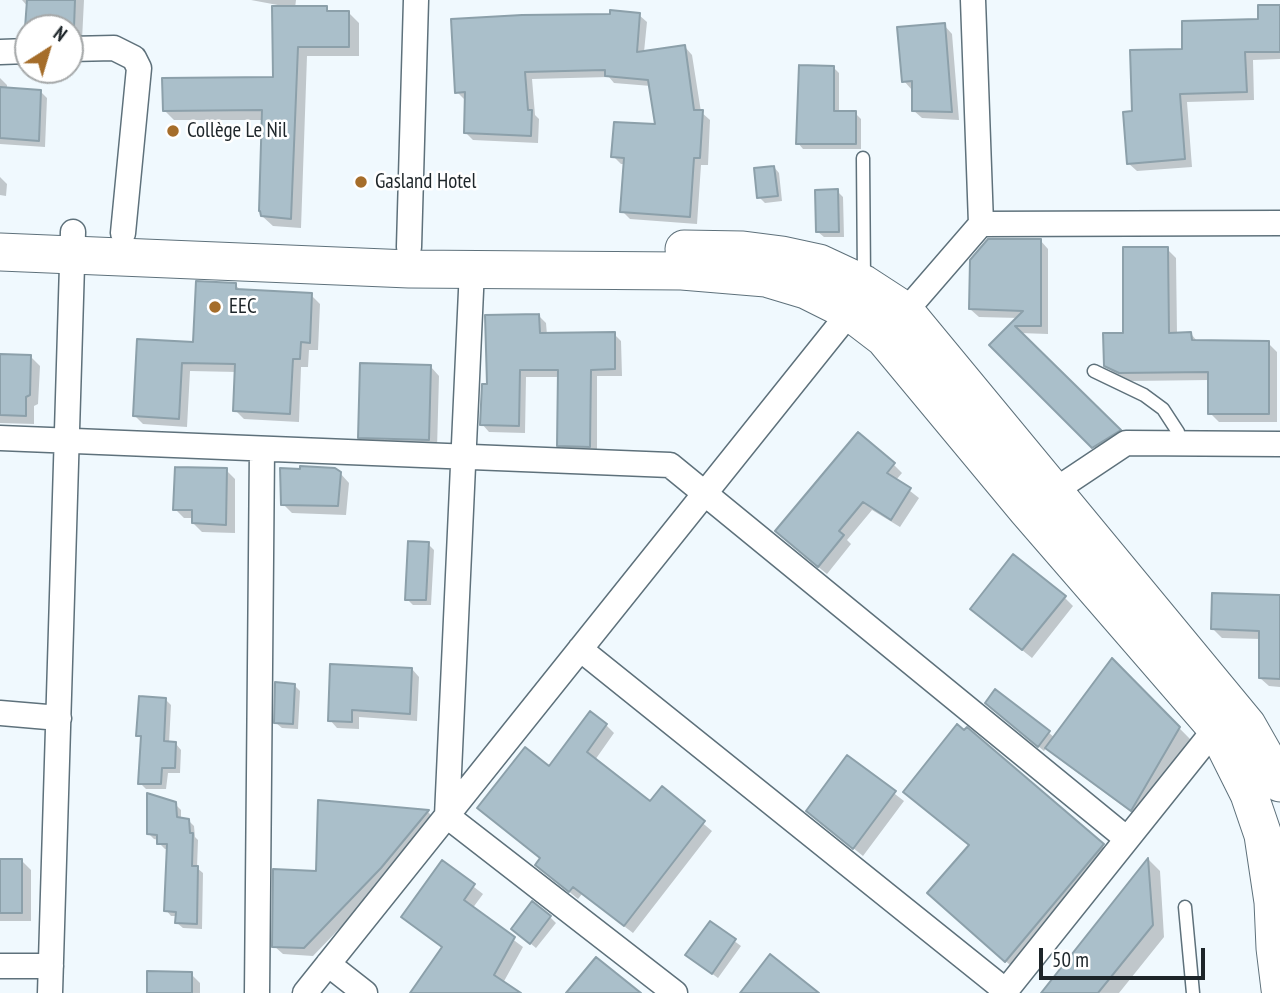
<!DOCTYPE html>
<meta charset="utf-8">
<style>
body{margin:0}
#map{position:relative;width:1280px;height:993px;overflow:hidden;background:#f0f9fe;font-family:"PT Sans Narrow",sans-serif}
canvas{display:block}
.north{position:absolute;left:14px;top:14px;width:70px;height:70px;box-sizing:border-box;background:#fff;border:2px solid #a5a8a9;border-radius:50%;rotate:37deg;font-size:19px;font-weight:700;line-height:28px;text-align:center;color:#1d2529}
.north::after{content:'';display:block;margin:auto;width:24px;height:32px;background:#a56d2a;clip-path:polygon(50% 0,100% 100%,50% 72%,0 100%)}
.scale{position:absolute;left:1039px;top:948px;width:166px;height:32px;box-sizing:border-box;border:4px solid #1d2529;border-top:0;padding-left:9px;font-size:21px;line-height:24px;white-space:nowrap;color:#1d2529;-webkit-text-stroke:5px #fff;paint-order:stroke}
</style>
<div id="map">
<canvas width="1280" height="993"></canvas>
<div class="north">N</div>
<div class="scale">50 m</div>
</div>
<script>
const c = document.querySelector('canvas').getContext('2d');
c.lineJoin = 'round';
function fill(path, color) { c.fillStyle = color; c.fill(path, 'evenodd'); }
const poly = rows => new Path2D(rows.map(r => 'M' + r).join(''));
function trace(path, color, width, dash) { c.strokeStyle = color; c.lineWidth = width; c.lineCap = dash ? 'butt' : 'round'; c.setLineDash(dash || []); c.stroke(path); }
function drawText(font, color, halo, rows, align = 'center') {
  c.font = font + ' "PT Sans Narrow",sans-serif'; c.lineWidth = 5; c.setLineDash([]); c.textBaseline = 'middle'; c.strokeStyle = halo; c.fillStyle = color; for (const [text, x, y, turn = 0] of rows) {
    c.save(); c.translate(x, y); c.rotate((+turn || 0) * Math.PI / 180); c.textAlign = isNaN(turn) ? turn : align; if (halo) c.strokeText(text, 0, 0); c.fillText(text, 0, 0); c.restore();
  }
}
fill(poly([
 [22,0,84,0,82,40,70,39,70,28,28,29,29,8],
 [251,0,296,0,295,8,326,8,331,13,349,13,359,23,359,56,307,56,301,228,273,226,262,216,263,120,174,120,164,110,274,79,283,6],
 [1280,7,1280,59,1253,60,1254,100,1187,102,1192,167,1137,171,1128,163,1134,113,1184,51,1260,21],
 [639,15,647,22,644,52,685,47,692,55,701,112,710,120,708,165,701,165,697,224,630,219,622,211,625,164,621,164,613,156,657,126,651,86,614,83,609,77,532,79,535,115,539,119,538,143,473,140,466,133,465,100,457,92],
 [944,25,952,34,959,120,922,118,913,110,912,90,904,81],
 [834,68,839,73,839,113,855,113,861,119,861,149,803,149,798,143],
 [0,78,7,85,7,89,41,92,47,98,45,147,0,144],
 [774,167,779,173,782,201,765,203,759,197],
 [0,177,7,184,6,196,0,195],
 [837,191,843,197,844,237,824,237,818,232],
 [1040,240,1048,249,1048,334,1020,333,1127,439,1102,455,991,345,1019,318,979,317,970,309],
 [1167,249,1176,258,1177,334,1191,334,1198,342,1268,343,1277,352,1277,422,1219,422,1210,413,1210,380,1129,381,1115,374,1105,365,1125,335],
 [235,285,242,291,311,295,320,304,318,350,309,350,308,367,301,367,299,422,244,419,235,410,237,372,190,371,187,427,143,424,135,416,194,343],
 [539,316,546,323,547,335,614,334,621,341,622,376,597,376,597,454,567,452,559,445,560,377,526,377,525,433,489,432,482,424,489,386],
 [0,356,31,357,40,366,38,404,34,406,34,424,0,423],
 [431,367,439,376,437,449,369,446,360,437],
 [894,465,902,473,896,480,919,498,900,527,872,510,847,540,851,544,827,574,785,540],
 [226,470,235,479,235,533,202,532,193,523,194,518,184,518,175,509],
 [340,473,349,483,346,515,292,513,283,504],
 [428,544,434,550,431,605,413,605,407,599],
 [1064,597,1073,606,1032,658,981,617],
 [1280,597,1280,687,1269,686,1260,678,1261,639,1222,638,1213,629],
 [1112,660,1191,740,1143,821,1059,759,1047,747,1044,751,993,709,1048,732,1055,738],
 [412,669,419,677,417,721,359,717,359,729,337,728,330,720],
 [294,685,300,691,298,729,282,728,276,723],
 [166,700,171,705,169,743,176,744,181,750,180,773,168,773,166,789,146,789,140,783,143,740,138,735],
 [606,725,614,733,595,760,650,804,662,789,712,831,633,933,582,894,578,899,537,865,542,859,549,769],
 [967,730,1114,856,1017,971,940,904,971,846,905,792],
 [848,758,904,801,863,856,808,811],
 [320,802,428,812,436,820,389,877,313,956,283,954,274,946,318,873],
 [175,804,181,810,181,819,189,821,194,826,195,837,198,840,197,868,203,873,202,929,183,928,177,923,177,916,171,916,166,910,168,849,165,849,159,843,159,840,154,839,149,834],
 [1149,860,1160,871,1164,937,1119,993,1043,993],
 [0,861,22,861,31,870,31,921,0,921],
 [443,863,483,894,472,909,523,947,503,983,518,993,412,993,444,949,403,917],
 [550,917,556,923,536,948,519,934],
 [710,923,741,946,718,978,693,960],
 [191,974,200,983,200,993,149,993]
]), '#0003');
const building = poly([
 [27,0,75,0,74,28,25,28,27,0],
 [1258,5,1280,5,1280,52,1245,52,1247,92,1180,94,1185,159,1127,164,1123,112,1132,111,1130,50,1182,49,1182,21,1258,19,1258,5],
 [272,6,327,6,327,11,349,11,349,47,298,47,291,219,261,216,260,211,259,211,262,110,163,111,162,78,273,77,272,6],
 [610,10,640,13,637,52,685,45,694,110,703,110,700,158,694,158,690,217,620,212,624,158,611,157,614,122,655,124,648,80,605,76,605,70,525,72,528,110,532,110,531,136,464,133,465,92,455,93,451,19,522,15,610,14,610,10],
 [945,23,952,112,912,111,912,81,902,82,897,27,945,23],
 [799,65,834,66,834,111,856,111,856,144,796,144,799,65],
 [0,87,41,90,39,141,0,138,0,87],
 [774,166,778,196,757,198,754,168,774,166],
 [838,189,839,232,816,232,815,190,838,189],
 [988,239,1041,239,1041,326,1015,326,1121,430,1092,448,989,345,1023,311,969,309,970,260,988,239],
 [1123,247,1168,247,1169,333,1191,332,1192,340,1269,341,1269,414,1208,414,1208,372,1119,373,1104,366,1103,333,1123,333,1123,247],
 [196,281,236,283,236,289,312,293,310,343,301,342,300,359,293,359,290,414,233,411,235,364,182,363,179,419,133,416,137,339,193,342,196,281],
 [539,314,540,333,615,332,615,369,591,370,590,447,557,446,558,370,520,370,519,426,480,425,482,384,487,384,485,315,539,314],
 [0,354,31,355,30,395,26,397,26,416,0,415,0,354],
 [360,363,431,365,429,440,358,438,360,363],
 [858,432,895,463,887,473,911,488,891,520,863,502,839,531,844,535,818,567,775,531,858,432],
 [300,466,335,468,341,472,338,506,281,505,280,468,300,469,300,466],
 [175,467,227,468,226,525,192,523,192,510,173,510,175,467],
 [408,541,429,542,426,600,405,600,408,541],
 [1013,554,1066,596,1022,650,970,609,1013,554],
 [1212,593,1280,595,1280,679,1259,678,1259,631,1211,629,1212,593],
 [1112,658,1180,727,1131,811,1045,748,1112,658],
 [330,664,412,668,410,714,352,710,352,722,328,721,330,664],
 [275,682,295,684,293,724,274,723,275,682],
 [995,689,1050,731,1038,747,985,703,995,689],
 [139,696,166,698,164,741,176,742,175,768,162,768,161,784,138,784,141,736,136,736,139,696],
 [590,711,607,724,587,752,650,801,662,786,705,821,624,926,573,887,569,892,535,865,540,858,477,808,525,747,549,766,590,711],
 [957,724,964,730,967,727,1104,844,1005,962,927,893,969,845,903,792,957,724],
 [847,755,896,791,853,849,806,811,847,755],
 [147,793,176,802,177,817,189,819,190,833,193,833,192,866,198,866,197,924,175,923,176,912,164,911,167,844,157,844,157,835,147,834,147,793],
 [318,800,429,810,381,868,304,948,272,947,273,869,316,871,318,800],
 [1148,858,1153,925,1098,993,1041,993,1148,858],
 [0,859,22,859,22,913,0,913,0,859],
 [442,860,475,884,464,900,515,937,494,975,521,993,410,993,442,947,401,917,442,860],
 [532,901,551,916,530,944,511,929,532,901],
 [710,921,736,939,712,974,685,955,710,921],
 [770,954,819,993,740,993,770,954],
 [596,957,641,993,566,993,596,957],
 [147,971,192,972,192,993,147,993,147,971]
]);
fill(building, '#aabfca');
trace(building, '#8ca0aa', 2);
const lane = poly([
 [863,158,864,280],
 [1094,371,1144,395,1163,409,1178,432,1180,443],
 [1185,907,1193,993]
]);
const street = poly([
 [70,49,114,48,134,58,139,68,123,233],
 [0,52,28,51],
 [981,224,1280,223],
 [409,247,416,0],
 [472,269,447,816,675,993],
 [897,321,981,224,973,0],
 [0,438,670,465,1127,839],
 [1042,499,1126,443,1280,444],
 [580,649,1006,991],
 [0,713,59,718],
 [328,964,365,993],
 [0,966,51,966],
 [50,993,73,232],
 [257,993,262,449],
 [305,993,850,312],
 [1004,993,1216,728]
]);
const secondary = poly([
 [684,249,743,250,782,255,819,263,864,284,904,310,1247,725,1280,783],
 [0,252,409,269,682,271,766,278,806,290,850,312,884,338,1027,510,1216,728,1249,794,1263,835,1273,902,1275,948,1280,989]
]);
trace(lane, '#5e717b', 15);
trace(street, '#5e717b', 27);
trace(secondary, '#5e717b', 39);
trace(lane, '#fff', 12);
trace(street, '#fff', 24);
trace(secondary, '#fff', 37);
for (const [x, y, r, color] of [
 [173,131,7,"#a56d2a"],
 [361,182,7,"#a56d2a"],
 [215,307,7,"#a56d2a"]
]) { const dot = new Path2D(); dot.arc(x, y, r, 0, 2 * Math.PI); c.fillStyle = color; c.fill(dot); trace(dot, '#fff', 2.5); }
drawText('21px', '#1d2529', '#fff', [
 ["Collège Le Nil",187,131],
 ["Gasland Hotel",375,182],
 ["EEC",229,307]
], 'left');
</script>
